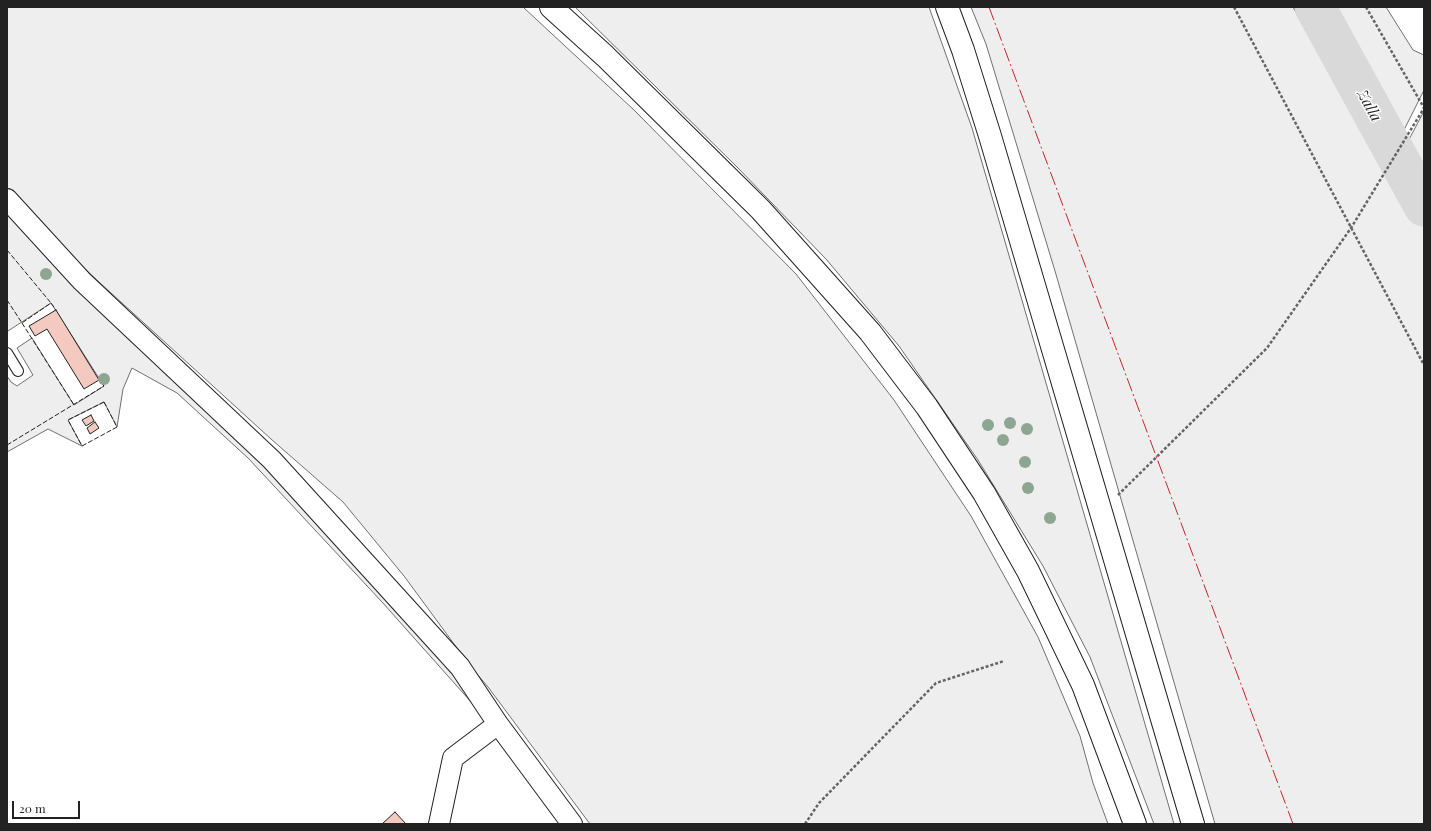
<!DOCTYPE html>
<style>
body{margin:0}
#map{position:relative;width:1431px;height:831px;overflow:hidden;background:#fff;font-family:"Playfair Display",serif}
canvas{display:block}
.frame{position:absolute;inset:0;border:8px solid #222;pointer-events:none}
.scale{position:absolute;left:12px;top:801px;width:68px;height:18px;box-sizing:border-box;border:2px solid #222;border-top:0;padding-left:5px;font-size:12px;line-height:14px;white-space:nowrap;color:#222;-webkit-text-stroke:3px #fff;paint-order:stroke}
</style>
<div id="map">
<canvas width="1431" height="831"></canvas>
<div class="frame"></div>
<div class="scale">20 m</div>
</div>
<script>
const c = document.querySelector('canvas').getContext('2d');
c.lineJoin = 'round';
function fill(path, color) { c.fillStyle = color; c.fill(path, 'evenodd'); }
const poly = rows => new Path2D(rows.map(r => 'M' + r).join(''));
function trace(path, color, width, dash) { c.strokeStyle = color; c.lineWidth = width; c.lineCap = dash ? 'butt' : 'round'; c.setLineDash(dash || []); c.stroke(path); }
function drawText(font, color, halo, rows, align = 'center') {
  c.font = font + ' "Playfair Display",serif'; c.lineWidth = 3; c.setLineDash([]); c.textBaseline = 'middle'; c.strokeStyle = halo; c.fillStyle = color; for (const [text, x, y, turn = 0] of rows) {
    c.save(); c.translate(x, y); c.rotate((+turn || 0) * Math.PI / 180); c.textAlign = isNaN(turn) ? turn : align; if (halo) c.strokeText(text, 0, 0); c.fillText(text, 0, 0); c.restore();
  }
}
const green = poly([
 [7,7,523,7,634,110,796,274,894,400,971,516,1038,637,1080,736,1093,783,1108,824,590,824,488,687,471,667,404,576,343,502,271,439,99,282,66,251,7,189,7,7],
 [575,7,929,7,972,128,1174,824,1154,824,1090,657,1043,566,978,460,899,346,826,259,738,168,575,7],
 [971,7,1293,7,1321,57,1347,43,1327,7,1386,7,1413,50,1424,55,1424,90,1399,140,1404,149,1424,111,1424,824,1215,824,1055,271,986,44,971,7],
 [7,209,258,455,478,698,472,703,382,602,248,458,177,393,132,368,123,389,117,427,104,402,68,420,82,446,48,429,7,452,7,376,11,382,17,386,33,375,17,348,32,338,74,405,104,386,51,303,8,331,7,328,7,209]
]);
fill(green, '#eee');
trace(green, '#6f6f6f', 1);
const water = poly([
 [1294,7,1327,7,1347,43,1321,57,1294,7]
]);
fill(water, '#d9d9d9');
trace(water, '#6f6f6f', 1);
trace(poly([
 [1315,7,1424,206]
]), '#d9d9d9', 41);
const building = poly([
 [56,310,99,380,84,389,47,329,35,336,29,326,56,310],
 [91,415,94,421,86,426,82,420,91,415],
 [95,422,99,428,90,434,87,428,95,422],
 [395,812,406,824,382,824,395,812]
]);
fill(building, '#f3c9c0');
trace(building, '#222', 1);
const lane = poly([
 [7,353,18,371]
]);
const street = poly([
 [7,199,82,281,272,460,460,667,498,724,572,824],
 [439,824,453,758,498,724]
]);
const highway = poly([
 [551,7,605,56,761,210,870,332,927,407,984,493,1028,571,1083,685,1135,824],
 [947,7,963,50,990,136,1193,824]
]);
trace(lane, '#222', 12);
trace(street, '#222', 22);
trace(highway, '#222', 24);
trace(poly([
 [1234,7,1424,365],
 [1366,7,1424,108],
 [1118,495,1267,348,1351,228,1424,108],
 [805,824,819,803,936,683,1004,661]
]), '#646464', 2.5, [3, 2]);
trace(lane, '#fff', 10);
trace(street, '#fff', 20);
trace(highway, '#fff', 22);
trace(poly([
 [7,250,51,303],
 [7,300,22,323,51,303,56,310],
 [22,323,74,405],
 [104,402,117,427,82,446,68,420,104,402],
 [7,445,104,386,99,380]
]), '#222', 1, [5, 2]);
trace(poly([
 [989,7,1293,824]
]), '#c62828', 1, [14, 3, 2, 3]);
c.fillStyle = '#8da692';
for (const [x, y] of [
 [46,274],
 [104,379],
 [1010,423],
 [988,425],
 [1027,429],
 [1003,440],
 [1025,462],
 [1028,488],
 [1050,518]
]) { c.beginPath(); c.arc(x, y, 6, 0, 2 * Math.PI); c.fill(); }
drawText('italic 15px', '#222', '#fff', [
 ["Zalla",1369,106,61]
]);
</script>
